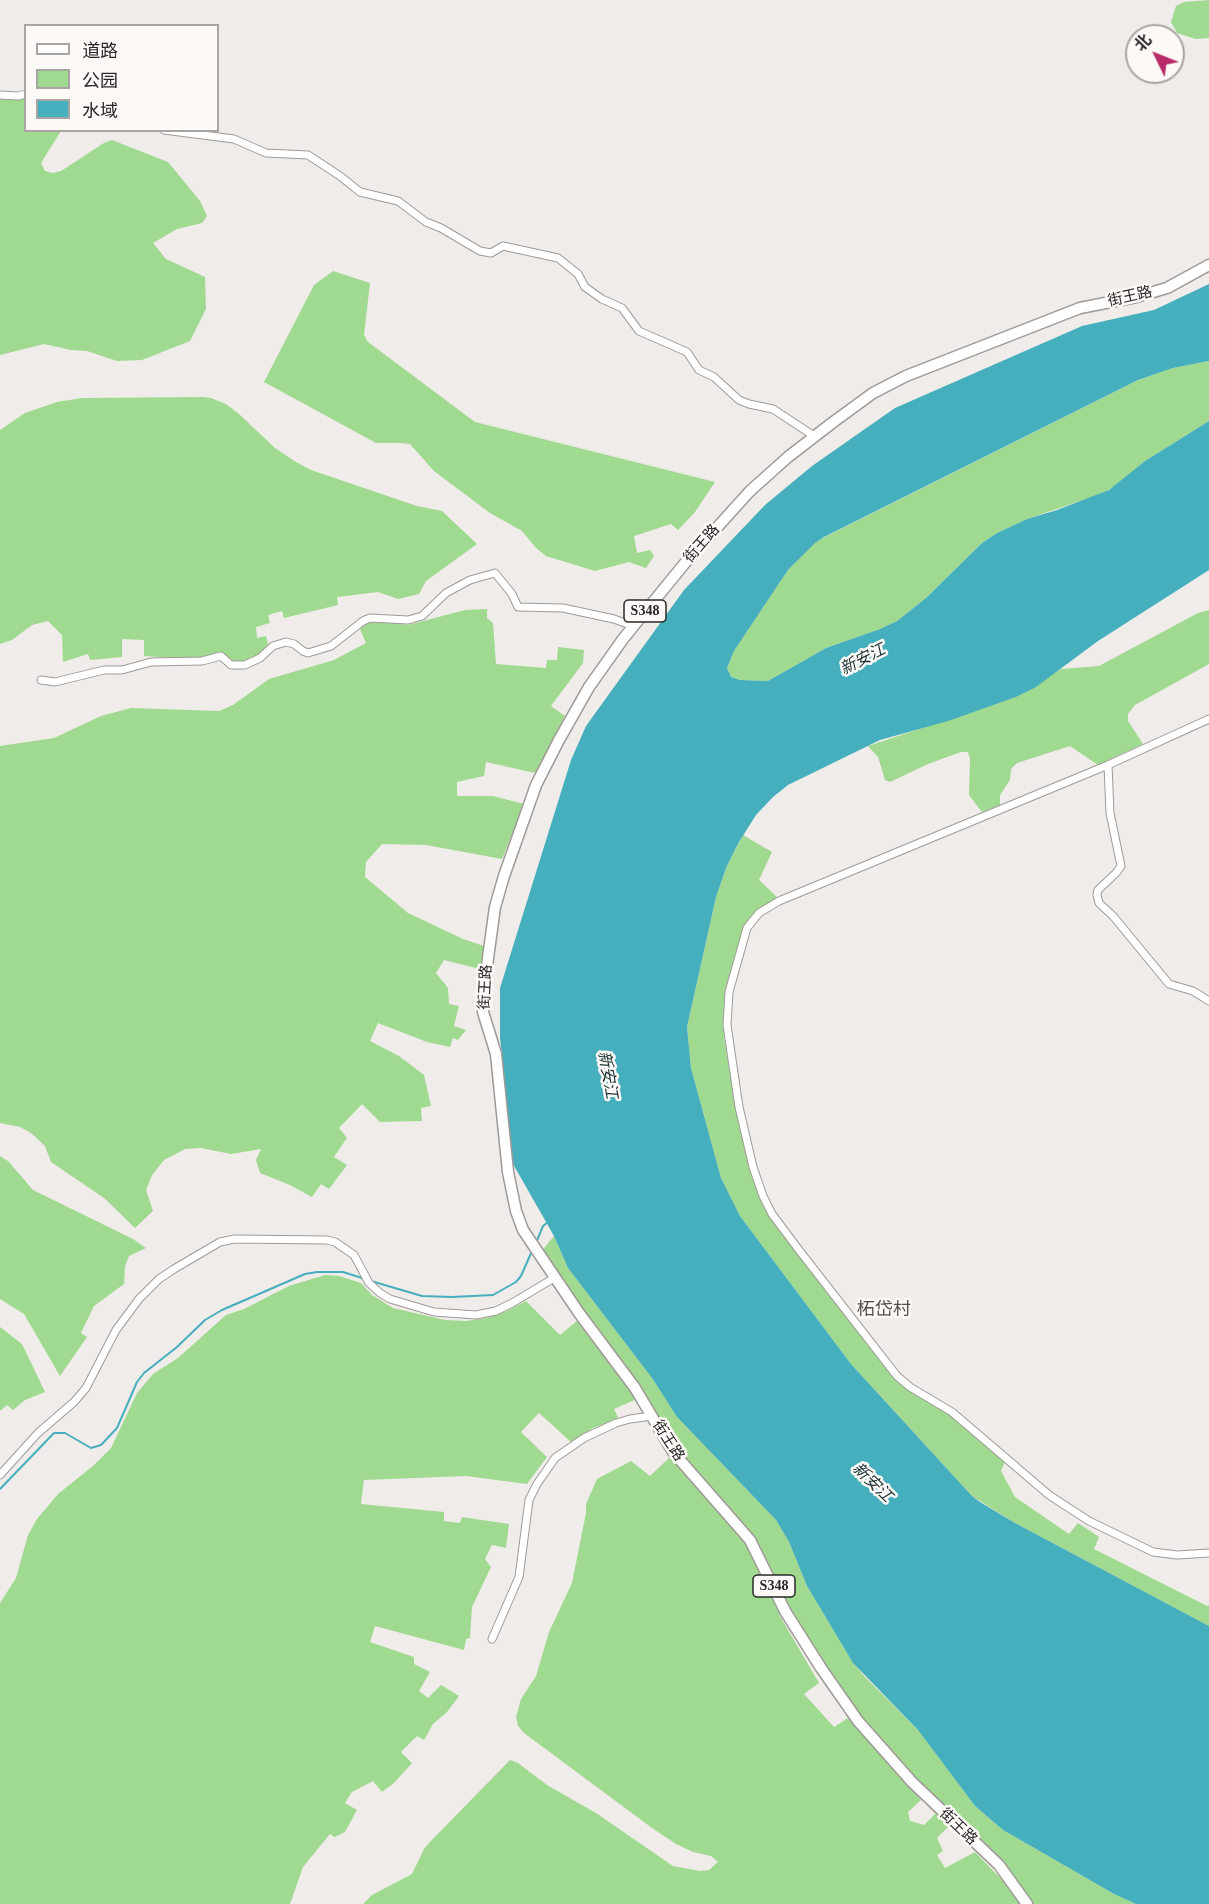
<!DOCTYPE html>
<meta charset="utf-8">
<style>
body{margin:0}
#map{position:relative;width:1209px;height:1904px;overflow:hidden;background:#f0ece9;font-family:"Times New Roman","Noto Sans SC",serif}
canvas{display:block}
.legend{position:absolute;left:24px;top:24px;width:195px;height:108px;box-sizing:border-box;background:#fdf9f6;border:2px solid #a8a5a3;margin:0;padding:8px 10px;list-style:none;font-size:18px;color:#292827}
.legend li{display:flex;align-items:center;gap:12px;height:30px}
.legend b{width:30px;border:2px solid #a8a5a3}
.north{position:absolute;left:1125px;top:24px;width:60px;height:60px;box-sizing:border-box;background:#fdf9f6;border:2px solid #a8a5a3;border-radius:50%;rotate:313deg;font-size:16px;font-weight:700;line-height:24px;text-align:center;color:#292827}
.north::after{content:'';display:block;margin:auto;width:21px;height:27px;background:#b82d69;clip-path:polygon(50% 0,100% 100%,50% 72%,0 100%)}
</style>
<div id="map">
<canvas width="1209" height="1904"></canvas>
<ul class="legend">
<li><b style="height:8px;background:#fff"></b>道路</li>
<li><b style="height:16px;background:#a0d990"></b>公园</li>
<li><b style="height:16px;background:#46afbd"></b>水域</li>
</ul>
<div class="north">北</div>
</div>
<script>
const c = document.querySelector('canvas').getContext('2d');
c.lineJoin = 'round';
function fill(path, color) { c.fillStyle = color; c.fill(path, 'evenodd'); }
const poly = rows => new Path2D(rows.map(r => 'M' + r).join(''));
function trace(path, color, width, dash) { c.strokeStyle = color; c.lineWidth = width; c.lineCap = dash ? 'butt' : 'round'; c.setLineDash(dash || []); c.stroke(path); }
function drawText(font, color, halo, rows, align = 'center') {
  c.font = font + ' "Times New Roman","Noto Sans SC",serif'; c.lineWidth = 5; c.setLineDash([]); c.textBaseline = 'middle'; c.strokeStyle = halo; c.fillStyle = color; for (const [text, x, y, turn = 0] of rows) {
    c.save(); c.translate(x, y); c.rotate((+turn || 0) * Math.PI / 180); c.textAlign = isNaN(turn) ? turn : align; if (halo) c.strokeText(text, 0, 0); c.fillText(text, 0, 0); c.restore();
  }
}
fill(poly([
 [1209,0,1209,38,1196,39,1177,33,1171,22,1176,6,1184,2],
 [25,97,26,130,61,131,41,163,45,171,53,173,61,171,104,143,112,140,168,162,200,201,207,216,202,223,177,229,153,243,166,259,205,277,206,309,190,341,142,360,117,361,87,351,71,350,44,344,0,355,0,99,15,100],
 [333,271,370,283,364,335,368,342,475,422,715,482,695,512,678,530,671,524,634,536,637,553,650,550,654,556,646,568,629,562,595,571,546,556,536,548,522,531,490,513,434,471,410,444,402,443,376,443,264,382,314,285],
 [1209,361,1209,421,1145,461,1117,485,1101,494,1027,519,997,533,982,543,926,598,897,621,880,629,826,648,768,681,740,680,731,677,727,668,734,651,788,570,815,542,1138,380,1173,368],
 [203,397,211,398,226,404,239,414,275,448,296,462,311,470,417,506,442,511,477,544,426,581,419,594,398,599,378,592,337,597,338,605,284,618,282,611,268,615,270,623,256,627,257,638,266,636,269,648,245,664,233,662,221,655,186,659,144,656,144,640,122,639,122,657,90,660,88,654,63,662,62,635,48,621,32,625,12,640,0,644,0,430,25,413,57,402,82,398],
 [487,609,487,618,493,623,496,664,546,668,547,660,557,660,558,647,584,650,583,663,551,706,565,716,535,773,486,762,484,776,457,782,457,796,493,796,524,804,502,859,426,845,382,844,366,862,365,877,408,913,463,939,484,946,480,969,444,960,436,973,448,988,449,1004,459,1006,454,1026,466,1030,458,1040,453,1038,450,1047,427,1042,378,1023,370,1041,399,1056,424,1075,431,1106,421,1108,422,1121,380,1122,362,1104,339,1128,347,1138,334,1157,347,1165,329,1189,321,1184,312,1197,290,1185,260,1173,256,1160,261,1149,231,1154,201,1148,185,1149,164,1160,152,1175,146,1190,153,1211,135,1228,104,1198,51,1162,45,1146,31,1133,20,1127,0,1123,0,746,54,738,101,716,131,708,219,711,233,705,269,679,334,660,366,643,360,629,372,620,408,625,465,610],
 [1209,610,1209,664,1135,705,1128,714,1128,721,1143,744,1098,765,1070,746,1017,763,1011,769,1010,780,1000,795,1000,805,982,812,969,795,970,759,968,752,961,752,928,764,890,782,885,780,878,757,868,746,1016,697,1061,669,1099,666,1198,613],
 [743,835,772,852,759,880,778,898,761,908,746,923,726,992,724,1038,738,1118,754,1180,810,1268,888,1371,902,1385,945,1409,1005,1462,1001,1471,1015,1497,1069,1534,1078,1523,1099,1537,1094,1549,1207,1606,1209,1605,1209,1626,1015,1523,972,1496,851,1364,740,1216,721,1178,691,1068,687,1027,716,897,726,868],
 [0,1156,8,1161,33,1190,133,1239,146,1248,129,1256,125,1266,124,1284,94,1306,81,1333,87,1337,60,1376,24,1314,0,1299],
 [554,1236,568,1268,652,1378,677,1417,776,1520,789,1542,807,1586,853,1663,865,1677,918,1730,975,1806,1003,1830,1114,1894,1136,1904,1032,1904,891,1752,847,1699,784,1599,754,1538,676,1450,541,1252],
 [325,1275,339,1276,361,1283,372,1295,393,1308,445,1320,466,1321,486,1318,507,1311,526,1301,560,1335,577,1321,637,1399,614,1409,618,1417,613,1421,593,1428,571,1442,539,1413,521,1432,547,1457,527,1484,466,1476,364,1480,361,1504,444,1512,444,1521,460,1523,462,1517,509,1524,506,1548,492,1545,485,1559,491,1567,472,1607,470,1638,466,1639,464,1650,375,1626,370,1642,414,1657,414,1664,430,1672,419,1691,428,1698,441,1685,459,1696,447,1712,433,1724,424,1740,417,1736,401,1752,412,1763,394,1783,382,1792,373,1781,352,1792,345,1803,357,1810,345,1832,335,1837,330,1834,303,1867,290,1904,0,1904,0,1603,16,1578,28,1535,37,1519,58,1494,94,1465,111,1448,137,1393,153,1374,178,1358,226,1315,244,1309,289,1286],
 [0,1327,22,1344,45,1392,25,1400,13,1410,7,1405,0,1411],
 [670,1457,737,1531,750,1551,760,1570,781,1618,819,1683,804,1694,834,1727,848,1718,921,1800,908,1812,910,1821,924,1825,936,1813,949,1826,937,1838,943,1851,937,1855,945,1868,975,1852,1006,1884,1021,1904,363,1904,372,1895,412,1874,424,1849,430,1842,510,1760,518,1763,547,1785,596,1813,673,1866,700,1871,709,1870,718,1862,711,1856,693,1852,676,1844,652,1828,524,1733,518,1726,516,1717,521,1699,536,1676,549,1632,572,1583,586,1513,586,1504,597,1479,631,1461,650,1476]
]), '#a0d990');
fill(poly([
 [1209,284,1209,361,1173,368,1138,380,824,537,815,543,788,570,734,651,727,668,731,677,740,680,768,681,826,648,880,629,897,621,926,598,982,543,997,533,1027,519,1057,510,1109,490,1145,461,1209,421,1209,570,1098,641,1036,687,1016,697,948,721,880,740,788,785,773,797,756,815,739,842,726,868,716,897,687,1027,691,1068,721,1178,740,1216,851,1364,972,1496,980,1502,1015,1523,1209,1626,1209,1904,1136,1904,1114,1894,1003,1830,975,1806,918,1730,853,1663,807,1586,789,1542,776,1520,677,1417,652,1378,568,1268,554,1236,513,1164,500,1037,500,988,571,760,586,726,684,590,765,505,812,466,895,408,1082,326,1154,310]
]), '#46afbd');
trace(poly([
 [536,1243,543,1226,548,1222],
 [371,1281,422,1296,452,1297,493,1295,516,1282,521,1276,532,1251],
 [0,1489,54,1433,65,1433,91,1448,101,1445,117,1428,137,1382,144,1373,177,1347,205,1320,222,1310,305,1274,317,1272,343,1272,365,1279]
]), '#46afbd', 2);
const street = poly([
 [0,95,18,96,26,94],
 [164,130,234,139,266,153,308,155,340,176,360,192,398,201,426,222,441,228,480,251,491,253,503,246,558,258,578,274,585,287,602,299,622,308,639,331,687,352,699,370,714,377,739,400,749,404,773,409,814,436],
 [41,680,55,682,104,670,122,670,151,662,202,661,221,656,231,665,245,665,260,658,273,646,286,642,294,644,303,651,308,653,331,646,363,621,370,618,408,620,422,616,446,593,470,580,495,573,512,594,518,607,563,608,614,619,633,626],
 [1209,719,1108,765,779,901,759,913,747,928,729,992,727,1025,739,1107,753,1167,763,1196,772,1214,799,1250,897,1376,910,1387,952,1412,1049,1495,1089,1521,1153,1552,1177,1555,1209,1553],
 [1108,765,1110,813,1121,866,1116,873,1098,890,1097,895,1099,903,1113,916,1169,984,1193,991,1209,1001],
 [0,1475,38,1433,74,1402,86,1388,116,1330,139,1299,159,1279,174,1269,220,1242,235,1239,327,1240,335,1242,354,1255,369,1283,380,1293,390,1299,434,1312,476,1315,496,1311,514,1302,554,1278],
 [492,1639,519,1577,529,1500,537,1484,555,1458,584,1438,616,1423,630,1419,652,1416]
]);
const primary = poly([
 [1027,1904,999,1865,912,1782,858,1721,821,1668,785,1611,750,1540,673,1452,635,1388,579,1313,523,1230,516,1211,508,1172,496,1054,483,1012,488,958,495,907,504,876,536,785,559,740,589,687,623,639,685,563,750,491,788,457,832,423,873,393,906,376,1080,308,1136,297,1167,288,1209,265]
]);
trace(street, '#9e9a97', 9);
trace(primary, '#9e9a97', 13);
trace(street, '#fff', 7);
trace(primary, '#fff', 10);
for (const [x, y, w] of [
 [645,611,42],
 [774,1586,42]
]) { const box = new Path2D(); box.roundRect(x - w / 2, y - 11, w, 22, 4.5); c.fillStyle = '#fdf9f6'; c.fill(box); trace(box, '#292827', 1.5); }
drawText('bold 14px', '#292827', null, [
 ["S348",645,611],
 ["S348",774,1586]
]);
drawText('15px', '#292827', '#fdf9f6', [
 ["街王路",1130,297,-13],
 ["街王路",702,544,-49],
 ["街王路",486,987,-87],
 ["街王路",668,1441,57],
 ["街王路",958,1827,44]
]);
drawText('italic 16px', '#172f33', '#fdf9f6', [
 ["新安江",863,660,-27],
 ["新安江",607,1075,80],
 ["新安江",872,1483,44]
]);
drawText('18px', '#534f4d', '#fdf9f6', [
 ["柘岱村",884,1310]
]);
</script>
